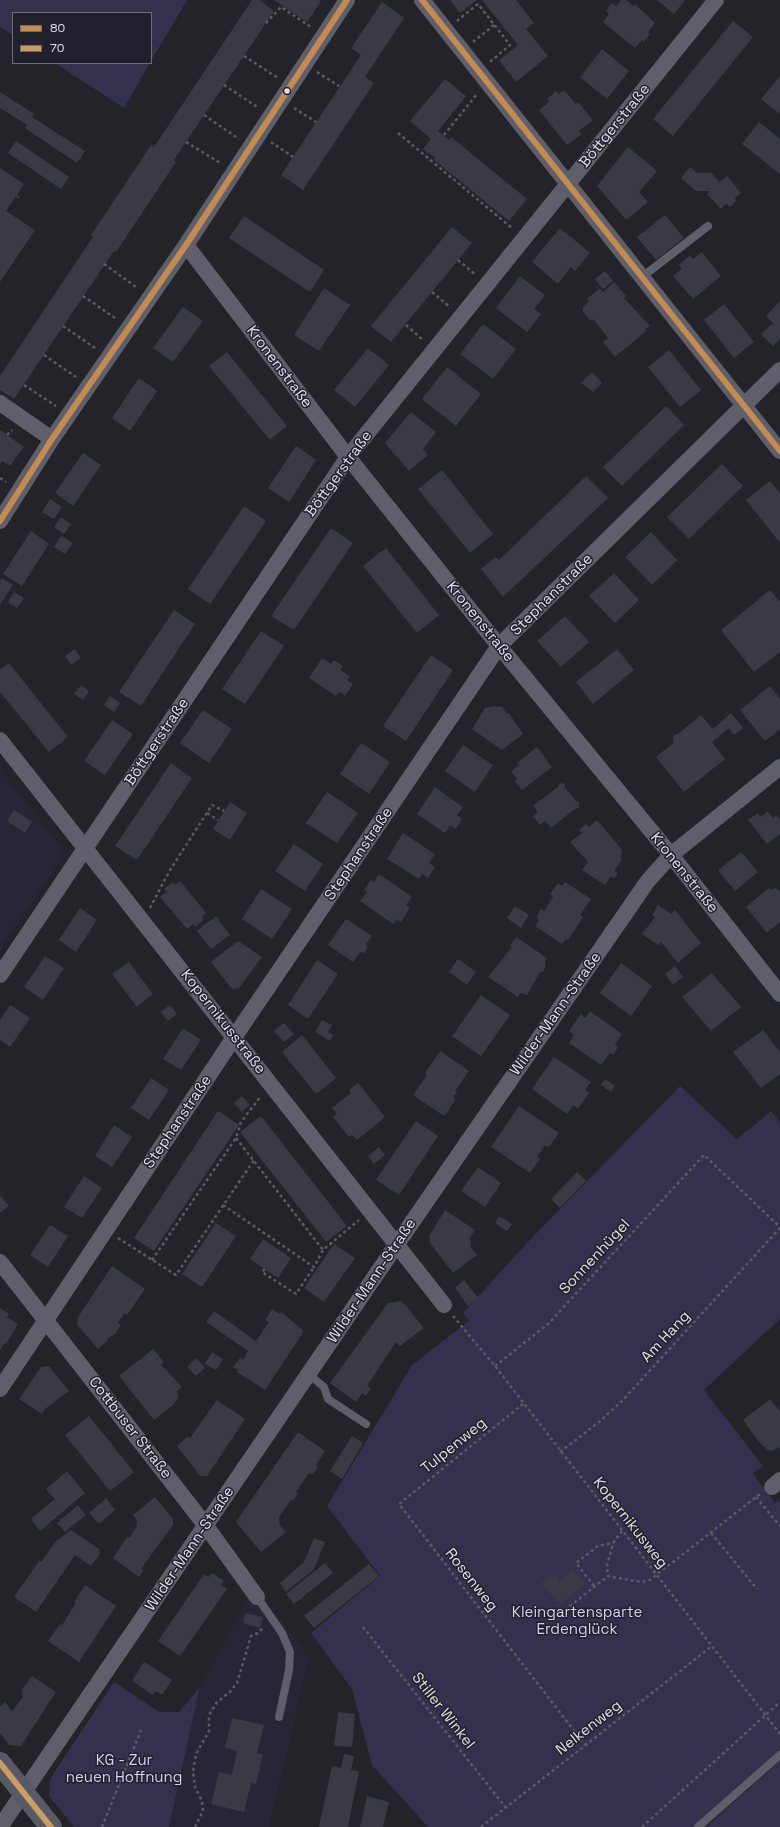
<!DOCTYPE html>
<meta charset="utf-8">
<style>
body{margin:0}
#map{position:relative;width:780px;height:1827px;overflow:hidden;background:#232329;font-family:"Space Grotesk",sans-serif}
canvas{display:block}
.legend{position:absolute;left:12px;top:12px;width:140px;height:52px;box-sizing:border-box;background:#21202c;border:1px solid #6d6d77;margin:0;padding:5px 7px;list-style:none;font-size:12px;color:#e0e0e8}
.legend li{display:flex;align-items:center;gap:8px;height:20px}
.legend b{width:20px;border:1px solid #6d6d77}
</style>
<div id="map">
<canvas width="780" height="1827"></canvas>
<ul class="legend">
<li><b style="height:5px;background:#c38b52"></b>80</li>
<li><b style="height:5px;background:#c99d66"></b>70</li>
</ul>
</div>
<script>
const c = document.querySelector('canvas').getContext('2d');
c.lineJoin = 'round';
function fill(path, color) { c.fillStyle = color; c.fill(path, 'evenodd'); }
const poly = rows => new Path2D(rows.map(r => 'M' + r).join(''));
function trace(path, color, width, dash) { c.strokeStyle = color; c.lineWidth = width; c.lineCap = dash ? 'butt' : 'round'; c.setLineDash(dash || []); c.stroke(path); }
function drawText(font, color, halo, rows, align = 'center') {
  c.font = font + ' "Space Grotesk",sans-serif'; c.lineWidth = 3; c.setLineDash([]); c.textBaseline = 'middle'; c.strokeStyle = halo; c.fillStyle = color; for (const [text, x, y, turn = 0] of rows) {
    c.save(); c.translate(x, y); c.rotate((+turn || 0) * Math.PI / 180); c.textAlign = isNaN(turn) ? turn : align; if (halo) c.strokeText(text, 0, 0); c.fillText(text, 0, 0); c.restore();
  }
}
fill(poly([
 [0,770,61,847,62,858,0,949],
 [261,1594,309,1658,269,1827,169,1827,200,1687,248,1600,250,1603]
]), '#272637');
fill(poly([
 [0,0,187,0,151,61,151,13,13,13,13,35,0,27],
 [55,63,150,63,124,108],
 [680,1086,737,1139,771,1111,780,1123,780,1319,704,1390,763,1466,753,1473,775,1503,780,1500,780,1750,694,1827,428,1827,372,1765,352,1689,311,1633,380,1576,327,1506,412,1365,469,1321,463,1313,524,1246],
 [114,1682,159,1712,179,1712,200,1687,169,1827,74,1827,49,1796,50,1779],
 [780,1761,780,1827,706,1827]
]), '#33314d');
fill(poly([
 [252,0,259,0,274,11,174,160,176,162,116,252,114,251,14,399,0,390,0,376,93,237,91,235,151,145,154,147],
 [274,0,319,0,321,1,307,22],
 [450,0,477,0,460,13],
 [482,0,516,0,534,23,526,29,548,56,516,82,499,60,518,45],
 [621,0,627,0,633,6,635,4,655,23,648,32,650,34,644,42,642,40,635,48,603,22,609,14,606,11,612,3,616,6],
 [657,0,685,0,674,14],
 [382,2,404,18,365,77,374,83,303,190,281,175,361,55,351,48],
 [733,21,753,37,673,136,653,119],
 [602,49,629,71,607,99,580,77],
 [780,76,780,114,761,99],
 [445,79,466,96,438,131,449,140,451,137,527,199,509,221,434,160,435,158,423,149,431,139,410,121],
 [564,90,576,104,578,102,593,120,579,131,582,134,567,145,539,110,549,102,547,99,556,91,558,94],
 [0,92,34,114,32,117,85,151,77,163,25,128,27,125,0,108],
 [759,122,780,139,780,174,742,144],
 [16,141,69,177,61,189,8,153],
 [628,147,657,171,639,192,648,202,626,220,597,186],
 [690,167,697,173,711,173,720,182,727,176,741,193,735,198,736,201,730,207,726,204,721,209,707,194,710,191,696,191,681,178],
 [0,168,24,184,17,195,19,196,19,198,17,198,16,196,6,211,35,230,0,282],
 [665,215,684,238,656,260,637,237],
 [244,216,324,270,310,292,229,238],
 [452,227,472,243,391,342,371,326],
 [560,228,590,253,575,271,571,267,558,284,532,262],
 [702,252,721,276,693,299,673,276,682,269,679,265,690,255,693,259],
 [605,271,613,281,603,289,595,279],
 [520,276,545,295,534,309,541,314,527,332,496,308],
 [614,282,626,296,624,298,650,326,645,329,646,331,615,357,603,342,608,338,593,319,590,321,583,312,583,307,589,301,587,299,600,288,603,292],
 [324,288,350,305,319,351,294,335],
 [780,301,780,339,773,346,761,334,773,323,766,316],
 [724,304,754,342,734,358,704,320],
 [183,307,203,321,173,362,153,348],
 [483,324,516,349,493,379,460,354],
 [368,348,389,365,355,407,334,390],
 [669,350,701,390,680,407,648,367],
 [227,352,287,426,270,440,209,366],
 [447,367,481,394,456,426,422,399],
 [592,372,602,383,593,392,581,383],
 [139,378,157,391,130,431,112,418],
 [666,406,684,425,622,486,603,467],
 [411,412,436,432,423,449,428,455,409,471,385,443],
 [0,430,24,447,10,466,2,461,0,465],
 [296,446,316,460,289,502,268,488],
 [83,453,101,465,73,506,55,493],
 [722,464,743,486,689,539,667,517],
 [442,470,493,534,470,553,418,489],
 [586,476,608,498,503,597,481,569,496,557,499,560],
 [770,481,780,493,780,543,746,500],
 [50,499,62,507,54,519,42,512],
 [244,506,266,521,210,604,188,589],
 [61,517,71,524,64,534,54,527],
 [331,528,353,543,294,630,271,616],
 [31,531,49,544,22,586,3,574],
 [651,532,677,560,652,585,625,557],
 [61,536,73,543,65,554,54,547],
 [386,548,439,615,417,633,363,566],
 [614,573,639,600,615,623,589,596],
 [2,578,13,585,0,605,0,581],
 [770,590,779,601,780,600,780,652,754,672,721,630],
 [14,592,24,598,17,608,8,602],
 [174,610,195,624,141,706,119,692],
 [565,616,589,642,561,667,537,641],
 [261,631,284,646,245,704,222,689],
 [75,649,81,658,71,665,65,656],
 [617,649,634,670,593,704,576,682],
 [431,655,453,670,406,741,383,726],
 [322,658,331,664,334,660,343,666,340,670,350,676,347,680,353,684,345,696,340,692,336,696,309,678],
 [9,663,68,737,49,752,0,692,0,670],
 [81,685,89,691,83,700,74,694],
 [770,686,780,699,780,729,765,741,740,710],
 [110,696,120,703,114,712,104,705],
 [493,706,502,707,507,714,508,712,523,734,502,750,472,729,485,708],
 [203,710,232,729,209,763,180,743],
 [731,713,743,728,734,735,729,728,712,742,725,759,684,792,656,757,673,743,673,737,675,735,679,733,701,715,713,729],
 [112,720,133,734,105,775,84,761],
 [361,743,390,762,369,794,340,774],
 [463,745,493,765,475,792,445,771],
 [537,747,552,767,522,790,515,781,517,779,511,771,519,765,517,763],
 [171,763,192,778,137,860,115,846],
 [559,783,565,784,565,788,576,801,579,802,579,809,576,808,551,828,545,821,540,825,533,816,538,812,533,806,559,786],
 [435,787,463,807,457,815,462,819,456,829,450,825,445,833,417,814],
 [327,792,358,813,337,843,306,823],
 [230,802,247,813,230,840,213,829],
 [14,810,32,822,25,833,7,821],
 [768,811,773,818,777,815,780,819,780,834,767,844,748,820,758,813,761,817],
 [597,820,622,850,621,861,614,871,618,873,614,879,611,876,605,885,582,870,588,862,570,842,582,833,579,830,586,824,589,827],
 [403,833,435,854,429,863,435,867,428,878,422,874,419,879,387,859],
 [294,844,323,864,305,891,275,871],
 [741,852,758,872,735,891,718,870],
 [379,874,412,897,406,905,410,908,401,922,397,919,393,924,360,901,367,892,364,890,371,880,374,882],
 [180,881,206,913,202,917,204,919,195,927,193,924,187,929,160,897,167,892,164,889,173,882,176,885],
 [565,882,591,899,580,915,583,917,568,940,566,939,562,944,535,926,539,920,536,917,541,909,544,911,553,897,550,894,558,883,562,886],
 [769,888,770,890,776,888,780,892,780,922,767,933,746,907],
 [261,889,292,909,272,939,242,919],
 [658,905,671,914,675,910,701,943,678,963,661,942,658,945,642,934,655,917,652,915],
 [515,906,529,915,521,928,507,918],
 [80,908,97,920,76,952,59,940],
 [216,916,230,935,211,949,197,931],
 [346,919,372,936,366,944,368,947,364,953,360,952,353,962,328,945],
 [516,937,547,958,545,961,545,968,543,972,540,972,527,995,520,993,518,997,488,977,512,947,510,946],
 [238,941,262,957,239,988,232,989,211,962],
 [45,956,64,968,43,1000,24,987],
 [458,959,476,972,467,985,449,972],
 [317,960,338,974,308,1019,288,1005],
 [129,962,153,994,137,1007,112,974],
 [621,963,652,986,631,1016,600,993],
 [675,966,683,977,673,985,665,974],
 [712,973,741,1007,711,1031,682,997],
 [481,995,510,1015,481,1056,452,1036],
 [10,1005,30,1018,10,1047,0,1040,0,1020],
 [170,1005,177,1014,168,1021,160,1012],
 [590,1011,622,1034,615,1044,618,1047,613,1055,610,1053,601,1065,569,1043,574,1035,569,1031,581,1014,585,1018],
 [322,1020,332,1025,328,1032,333,1035,330,1041,315,1032],
 [284,1023,294,1034,284,1042,274,1031],
 [183,1028,201,1040,181,1070,163,1059],
 [763,1030,780,1052,780,1074,761,1088,733,1052],
 [302,1035,336,1078,316,1094,282,1052],
 [440,1051,469,1071,455,1091,457,1092,453,1097,456,1099,444,1116,413,1095,427,1075,425,1073],
 [554,1057,591,1082,585,1090,589,1093,578,1109,573,1105,567,1114,532,1089],
 [151,1078,169,1090,149,1120,131,1108],
 [605,1079,615,1086,611,1092,601,1085],
 [358,1083,385,1117,357,1140,352,1135,349,1137,333,1117,337,1114,332,1108,351,1093,349,1090],
 [242,1096,250,1105,242,1112,234,1103],
 [519,1106,559,1133,548,1148,545,1145,537,1157,540,1159,530,1173,491,1147],
 [218,1111,239,1125,154,1251,134,1238],
 [261,1116,347,1226,326,1242,240,1132],
 [416,1121,438,1136,399,1195,376,1180],
 [114,1125,132,1137,112,1167,95,1156],
 [379,1147,385,1155,374,1164,368,1156],
 [478,1167,501,1183,485,1207,461,1191],
 [577,1172,586,1181,560,1208,551,1199],
 [84,1176,102,1188,82,1218,64,1207],
 [0,1195,9,1206,0,1213],
 [445,1210,475,1230,470,1237,471,1248,477,1255,453,1273,430,1243,429,1236],
 [499,1216,512,1224,507,1231,495,1223],
 [216,1223,236,1236,202,1287,182,1274],
 [50,1225,68,1236,48,1267,30,1255],
 [263,1239,291,1258,278,1278,250,1259],
 [334,1244,355,1258,324,1302,304,1288],
 [112,1266,145,1289,127,1315,124,1313,118,1323,121,1325,115,1334,108,1338,108,1340,98,1349,77,1325,78,1317],
 [464,1280,478,1298,468,1306,455,1288],
 [402,1301,424,1328,400,1346,396,1342,367,1386,371,1388,366,1396,362,1393,356,1402,330,1383,388,1303],
 [0,1308,9,1314,7,1317,18,1324,6,1344,5,1343,0,1350],
 [272,1309,280,1314,281,1312,304,1331,265,1390,237,1372,238,1370,233,1367,240,1358,243,1360,248,1351,206,1322,214,1311,256,1341,269,1322,265,1320],
 [153,1349,164,1362,161,1365,182,1387,177,1391,178,1398,173,1405,154,1420,119,1376],
 [212,1352,223,1359,216,1370,205,1364],
 [196,1358,205,1368,196,1376,187,1367],
 [49,1366,69,1391,45,1409,42,1414,19,1399,41,1367],
 [770,1399,780,1411,780,1447,772,1451,770,1450,768,1451,759,1442,743,1420],
 [217,1400,245,1419,207,1476,200,1476,177,1446,188,1436,190,1438],
 [89,1416,134,1472,110,1491,65,1435],
 [298,1432,325,1451,316,1465,318,1467,312,1475,309,1473,296,1492,298,1493,293,1501,291,1500,279,1517,280,1526,286,1532,261,1552,236,1522],
 [352,1436,363,1443,342,1479,330,1471],
 [67,1471,85,1493,40,1531,31,1519,55,1499,46,1489],
 [155,1497,173,1519,173,1525,141,1569,144,1570,139,1577,113,1558,127,1537,130,1537,137,1526,137,1520,133,1515],
 [106,1498,115,1510,99,1524,89,1513],
 [78,1505,86,1515,65,1532,57,1523],
 [71,1530,99,1549,100,1554,91,1566,75,1555,36,1612,14,1597,39,1561,41,1562,56,1541],
 [314,1538,325,1542,314,1569,286,1592,280,1583,304,1562],
 [325,1563,333,1573,294,1604,286,1594],
 [369,1564,379,1576,314,1628,304,1616],
 [573,1569,585,1583,560,1605,541,1583,550,1576,552,1578,555,1576,560,1581],
 [212,1573,224,1581,221,1585,227,1589,180,1656,158,1641,204,1574,209,1577],
 [85,1585,116,1606,79,1662,48,1641,60,1624,62,1625,76,1603,74,1602],
 [245,1613,263,1617,260,1628,243,1623],
 [144,1662,172,1680,162,1695,156,1691,153,1695,132,1681],
 [32,1676,56,1692,21,1746,9,1745,0,1733,0,1707,5,1702,12,1711,23,1697,22,1689],
 [338,1712,355,1714,352,1747,334,1746],
 [232,1718,264,1725,257,1753,263,1754,256,1784,251,1783,244,1812,211,1804,219,1772,232,1775,237,1751,225,1748],
 [344,1754,354,1756,351,1770,359,1771,348,1827,319,1827,332,1766,341,1768],
 [367,1796,389,1802,383,1827,360,1827]
]), '#3a3a45');
trace(poly([
 [457,21,478,4,510,45,490,62],
 [266,23,281,7,311,27],
 [473,42,494,25],
 [244,56,278,78],
 [317,72,339,86],
 [224,85,259,108],
 [294,108,316,122],
 [204,115,239,139],
 [398,133,513,229],
 [444,135,477,94],
 [186,142,222,164],
 [271,142,293,157],
 [458,260,476,275],
 [104,264,136,287],
 [432,292,450,307],
 [83,296,115,318],
 [406,325,423,340],
 [63,326,95,348],
 [44,355,76,377],
 [24,385,56,406],
 [7,435,12,430],
 [0,478,6,482],
 [207,813,218,820],
 [150,908,170,870,212,805,224,811],
 [236,1138,323,1250],
 [223,1205,314,1267,323,1250,359,1220],
 [118,1238,176,1275,254,1160],
 [152,1260,236,1138,241,1122,261,1096],
 [265,1269,262,1272,296,1294,314,1267],
 [453,1316,495,1366,780,1734],
 [495,1366,548,1324,704,1155,780,1227],
 [523,1404,399,1504,585,1745],
 [560,1452,599,1422,622,1401,780,1228],
 [756,1497,780,1526],
 [622,1531,613,1543,607,1566,608,1576,641,1582,650,1580,760,1494],
 [711,1533,757,1589],
 [594,1586,576,1563,598,1546,613,1543],
 [565,1610,608,1576],
 [363,1627,506,1808],
 [102,1827,141,1730],
 [195,1827,203,1811,202,1801,195,1787,193,1772,196,1754,209,1731,209,1715,217,1702,230,1692,237,1683,251,1636,258,1633,264,1627],
 [481,1827,712,1646],
 [642,1827,780,1702]
]), '#5b5b64', 2.5, [3, 3]);
trace(poly([
 [642,277,708,226],
 [308,1374,324,1387,328,1399,366,1424],
 [257,1597,282,1633,290,1652,289,1670,279,1717],
 [698,1827,780,1755]
]), '#5f5f6b', 8);
trace(poly([
 [422,0,780,451],
 [186,245,348,457,499,646,671,855,780,994],
 [0,403,52,439],
 [0,521,52,439,186,245,347,0],
 [0,740,444,1305],
 [0,975,348,457,716,0],
 [0,1262,206,1526,257,1597],
 [0,1389,235,1036,499,646,780,370],
 [772,1487,780,1480],
 [0,1827,397,1244,647,882,671,855,780,767]
]), '#5f5f6b', 16);
trace(poly([
 [0,1763,51,1827]
]), '#595965', 22);
trace(poly([
 [422,0,780,451],
 [0,521,52,439,186,245,347,0]
]), '#c38b52', 6);
trace(poly([
 [0,1763,51,1827]
]), '#c99d66', 6);
for (const [x, y, r, color] of [
 [287,91,3.5,"#e0e0e8"]
]) { const dot = new Path2D(); dot.arc(x, y, r, 0, 2 * Math.PI); c.fillStyle = color; c.fill(dot); trace(dot, '#21202c', 1.5); }
drawText('15px', '#e0e0e8', '#21202c', [
 ["Böttgerstraße",615,126,-51],
 ["Kronenstraße",279,367,53],
 ["Böttgerstraße",339,474,-54],
 ["Stephanstraße",552,595,-45],
 ["Kronenstraße",480,622,51],
 ["Böttgerstraße",157,742,-56],
 ["Stephanstraße",359,854,-56],
 ["Kronenstraße",684,873,51],
 ["Wilder-Mann-Straße",556,1014,-55],
 ["Kopernikusstraße",223,1022,52],
 ["Stephanstraße",178,1122,-56],
 ["Sonnenhügel",595,1257,-47],
 ["Wilder-Mann-Straße",372,1281,-56],
 ["Am Hang",666,1337,-47],
 ["Cottbuser Straße",130,1428,52],
 ["Tulpenweg",454,1446,-39],
 ["Kopernikusweg",630,1523,52],
 ["Wilder-Mann-Straße",190,1549,-56],
 ["Rosenweg",471,1580,52],
 ["Stiller Winkel",443,1711,52],
 ["Nelkenweg",589,1728,-38]
]);
drawText('15px', '#d4d4f4', '#21202c', [
 ["Kleingartensparte",577,1613],
 ["Erdenglück",577,1630],
 ["KG - Zur",124,1761],
 ["neuen Hoffnung",124,1778]
]);
</script>
